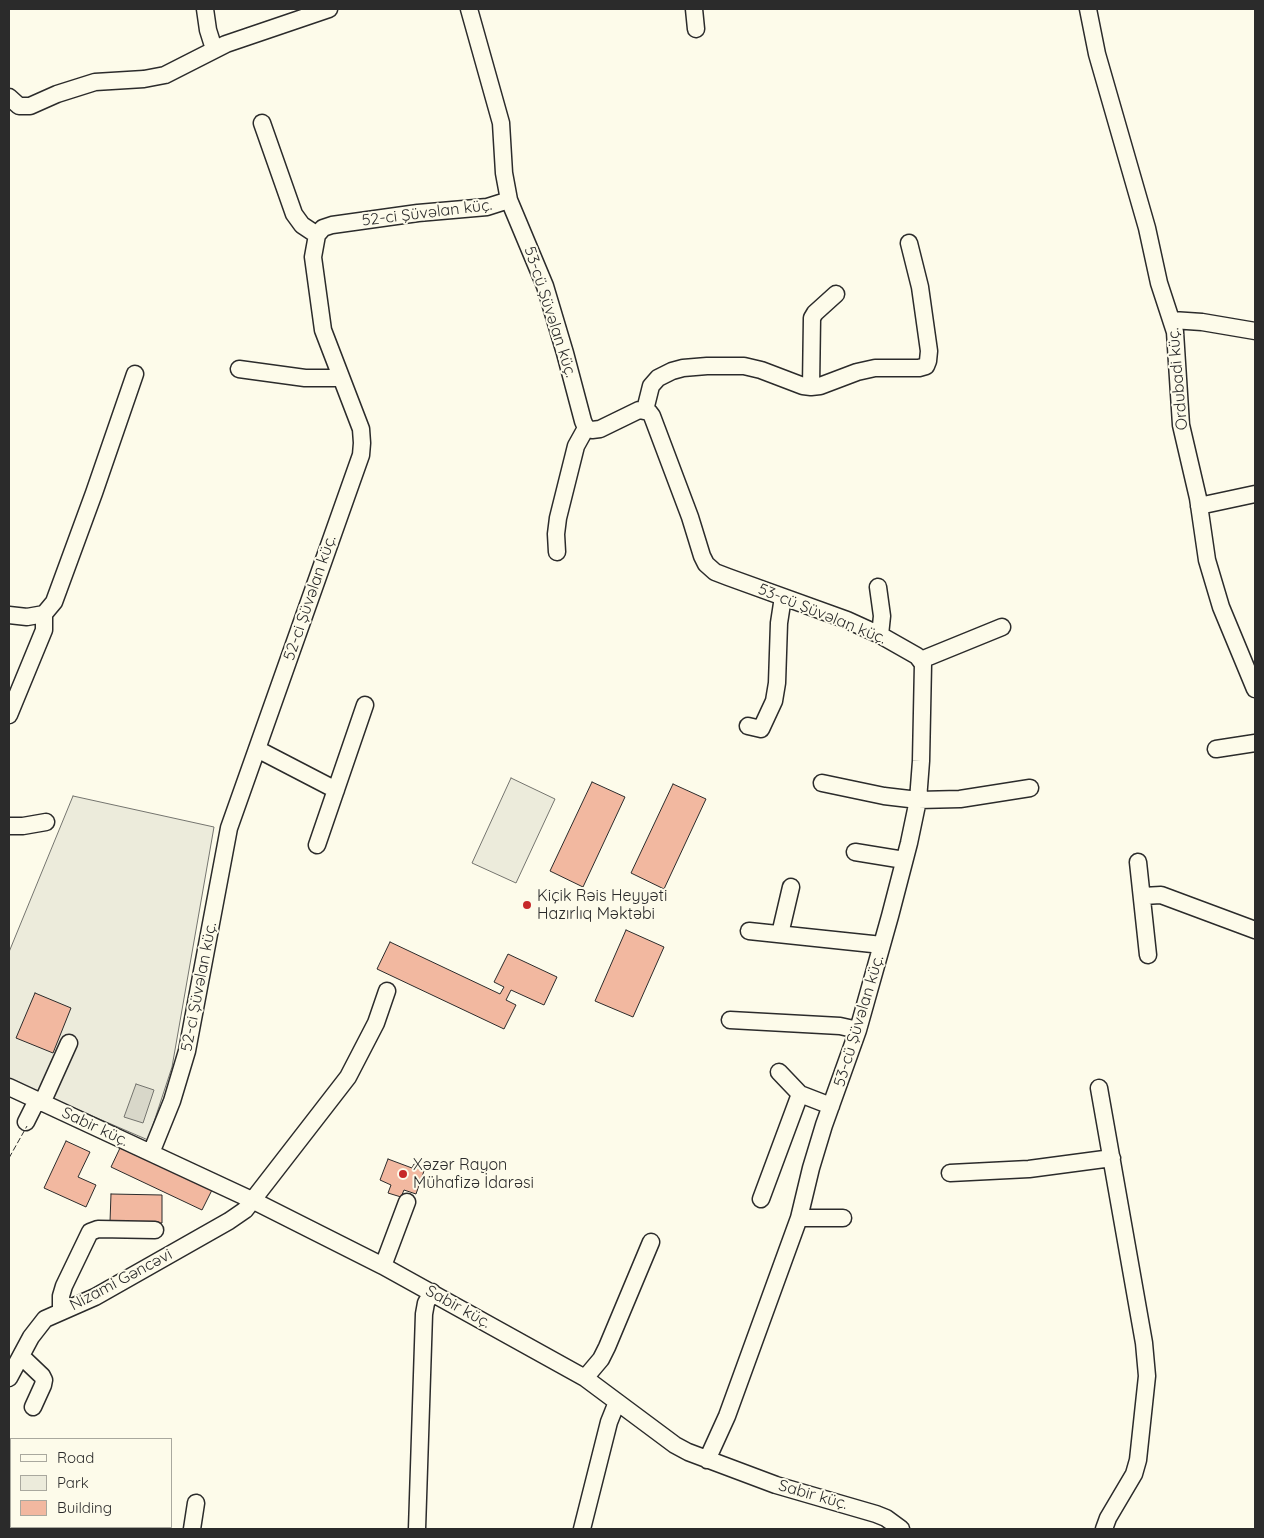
<!DOCTYPE html>
<meta charset="utf-8">
<style>
body{margin:0}
#map{position:relative;width:1264px;height:1538px;overflow:hidden;background:#fdfbea;font-family:Quicksand,sans-serif}
canvas{display:block}
.frame{position:absolute;inset:0;border:10px solid #2b2b2b;pointer-events:none}
.legend{position:absolute;left:10px;top:1438px;width:162px;height:90px;box-sizing:border-box;background:#fdfbea;border:1px solid #a9a89e;margin:0;padding:6px 9px;list-style:none;font-size:15px;color:#2b2b2b}
.legend li{display:flex;align-items:center;gap:10px;height:25px}
.legend b{width:25px;border:1px solid #a9a89e}
</style>
<div id="map">
<canvas width="1264" height="1538"></canvas>
<div class="frame"></div>
<ul class="legend">
<li><b style="height:6px;background:#fdfbea"></b>Road</li>
<li><b style="height:14px;background:#ecebdb"></b>Park</li>
<li><b style="height:14px;background:#f2b8a0"></b>Building</li>
</ul>
</div>
<script>
const c = document.querySelector('canvas').getContext('2d');
c.lineJoin = 'round';
function fill(path, color) { c.fillStyle = color; c.fill(path, 'evenodd'); }
const poly = rows => new Path2D(rows.map(r => 'M' + r).join(''));
function trace(path, color, width, dash) { c.strokeStyle = color; c.lineWidth = width; c.lineCap = dash ? 'butt' : 'round'; c.setLineDash(dash || []); c.stroke(path); }
function drawText(font, color, halo, rows, align = 'center') {
  c.font = font + ' Quicksand,sans-serif'; c.lineWidth = 4; c.setLineDash([]); c.textBaseline = 'middle'; c.strokeStyle = halo; c.fillStyle = color; for (const [text, x, y, turn = 0] of rows) {
    c.save(); c.translate(x, y); c.rotate((+turn || 0) * Math.PI / 180); c.textAlign = isNaN(turn) ? turn : align; if (halo) c.strokeText(text, 0, 0); c.fillText(text, 0, 0); c.restore();
  }
}
const green = poly([
 [511,778,555,799,516,883,472,863,511,778],
 [73,796,214,827,172,1067,148,1140,9,1080,9,952,73,796]
]);
fill(green, '#ecebdb');
trace(green, '#74746e', 1);
const water = poly([
 [136,1084,154,1090,143,1123,124,1117,136,1084]
]);
fill(water, '#d8d7c9');
trace(water, '#74746e', 1);
const building = poly([
 [592,782,625,797,583,887,550,871,592,782],
 [673,784,706,799,664,889,631,873,673,784],
 [626,930,664,947,633,1017,595,1001,626,930],
 [390,942,500,994,504,987,494,982,508,954,557,977,544,1005,511,990,506,1000,516,1005,504,1029,377,969,390,942],
 [35,993,71,1008,53,1053,16,1038,35,993],
 [66,1141,90,1152,78,1177,96,1185,86,1207,44,1188,66,1141],
 [120,1148,212,1190,202,1210,111,1167,120,1148],
 [388,1159,412,1168,414,1164,425,1168,416,1194,404,1190,401,1197,388,1193,391,1185,380,1180,388,1159],
 [111,1194,162,1195,162,1223,110,1222,111,1194]
]);
fill(building, '#f2b8a0');
trace(building, '#2b2b2b', 1);
const minor = poly([
 [205,9,208,30,214,49],
 [469,9,501,123,504,173,509,200,545,286,565,353,583,421,586,428,592,430,600,429,639,410,649,412,652,416,690,517,702,556,706,564,715,572,728,577,847,620,880,635,917,656,923,664,921,761,918,800,909,843,890,916,858,1030,824,1125,811,1168,799,1218,727,1416,707,1460],
 [694,9,696,29],
 [1088,9,1097,54,1147,228,1159,283,1175,332,1181,425,1198,498,1207,560,1221,607,1255,689],
 [9,97,19,106,30,106,57,94,95,82,144,79,165,75,226,44,329,9],
 [262,123,294,214,302,225,317,235],
 [1172,320,1202,322,1255,331],
 [239,369,305,378,341,378],
 [811,387,812,318,815,313,836,294],
 [645,410,651,386,658,378,672,371,683,368,707,366,744,366,761,370,803,386,811,387,820,386,857,372,875,368,919,368,926,366,928,361,929,351,920,287,909,243],
 [1199,506,1255,494],
 [557,552,556,534,558,518,576,446,586,428],
 [878,587,882,616,880,635],
 [9,615,27,617,44,614,54,602,94,493,135,374],
 [921,660,1002,627],
 [9,715,44,630,44,614],
 [748,726,761,729,774,701,777,683,779,623,783,597],
 [257,749,336,790],
 [1216,749,1255,743],
 [822,783,884,796,918,800,960,799,1030,788],
 [9,826,23,826,46,822],
 [317,845,365,705],
 [855,852,904,860],
 [1138,862,1148,955],
 [1143,896,1161,895,1255,930],
 [749,931,882,945],
 [780,934,791,887],
 [730,1020,840,1026,858,1030],
 [779,1072,800,1094],
 [9,1087,254,1201,383,1266,585,1378,675,1445,688,1452,776,1485,876,1514,886,1518,901,1529],
 [1099,1088,1144,1343,1147,1376,1138,1460,1134,1474,1108,1518,1104,1529],
 [42,1103,69,1043],
 [26,1122,37,1100],
 [151,1153,172,1101,187,1051,229,828,361,455,362,443,361,429,323,330,313,257,317,235,323,228,332,225,418,213,487,207,509,200],
 [950,1173,1029,1169,1112,1158],
 [761,1199,800,1094,831,1106],
 [799,1218,843,1218],
 [383,1266,407,1202],
 [61,1311,61,1296,64,1286,90,1232,98,1229,155,1230],
 [21,1356,42,1376,44,1380,43,1385,33,1407],
 [9,1378,31,1337,45,1319,95,1297,229,1221,245,1210,348,1077,376,1023,387,991],
 [585,1378,601,1359,607,1347,651,1242],
 [192,1529,196,1503],
 [417,1529,424,1314,426,1303,432,1292],
 [582,1529,609,1422,617,1402]
]);
trace(minor, '#2b2b2b', 19);
trace(minor, '#fdfbea', 16);
trace(poly([
 [9,1158,27,1126]
]), '#2b2b2b', 1, [6, 2.5]);
for (const [x, y, r, color] of [
 [527,905,5,"#c62828"],
 [403,1174,5,"#c62828"]
]) { const dot = new Path2D(); dot.arc(x, y, r, 0, 2 * Math.PI); c.fillStyle = color; c.fill(dot); trace(dot, '#fdfbea', 2); }
drawText('16px', '#2b2b2b', '#fdfbea', [
 ["52-ci Şüvəlan küç.",427,213,-7],
 ["53-cü Şüvəlan küç.",550,312,72],
 ["Ordubadi küç.",1178,379,-95],
 ["52-ci Şüvəlan küç.",310,598,-71],
 ["53-cü Şüvəlan küç.",822,614,22],
 ["52-ci Şüvəlan küç.",199,987,-79],
 ["53-cü Şüvəlan küç.",859,1021,-73],
 ["Sabir küç.",95,1127,25],
 ["Nizami Gəncəvi",121,1280,-28],
 ["Sabir küç.",458,1307,29],
 ["Sabir küç.",813,1495,16]
]);
drawText('16px', '#2b2b2b', '#fdfbea', [
 ["Kiçik Rəis Heyyəti",537,896],
 ["Hazırlıq Məktəbi",537,914],
 ["Xəzər Rayon",413,1165],
 ["Mühafizə İdarəsi",413,1183]
], 'left');
</script>
